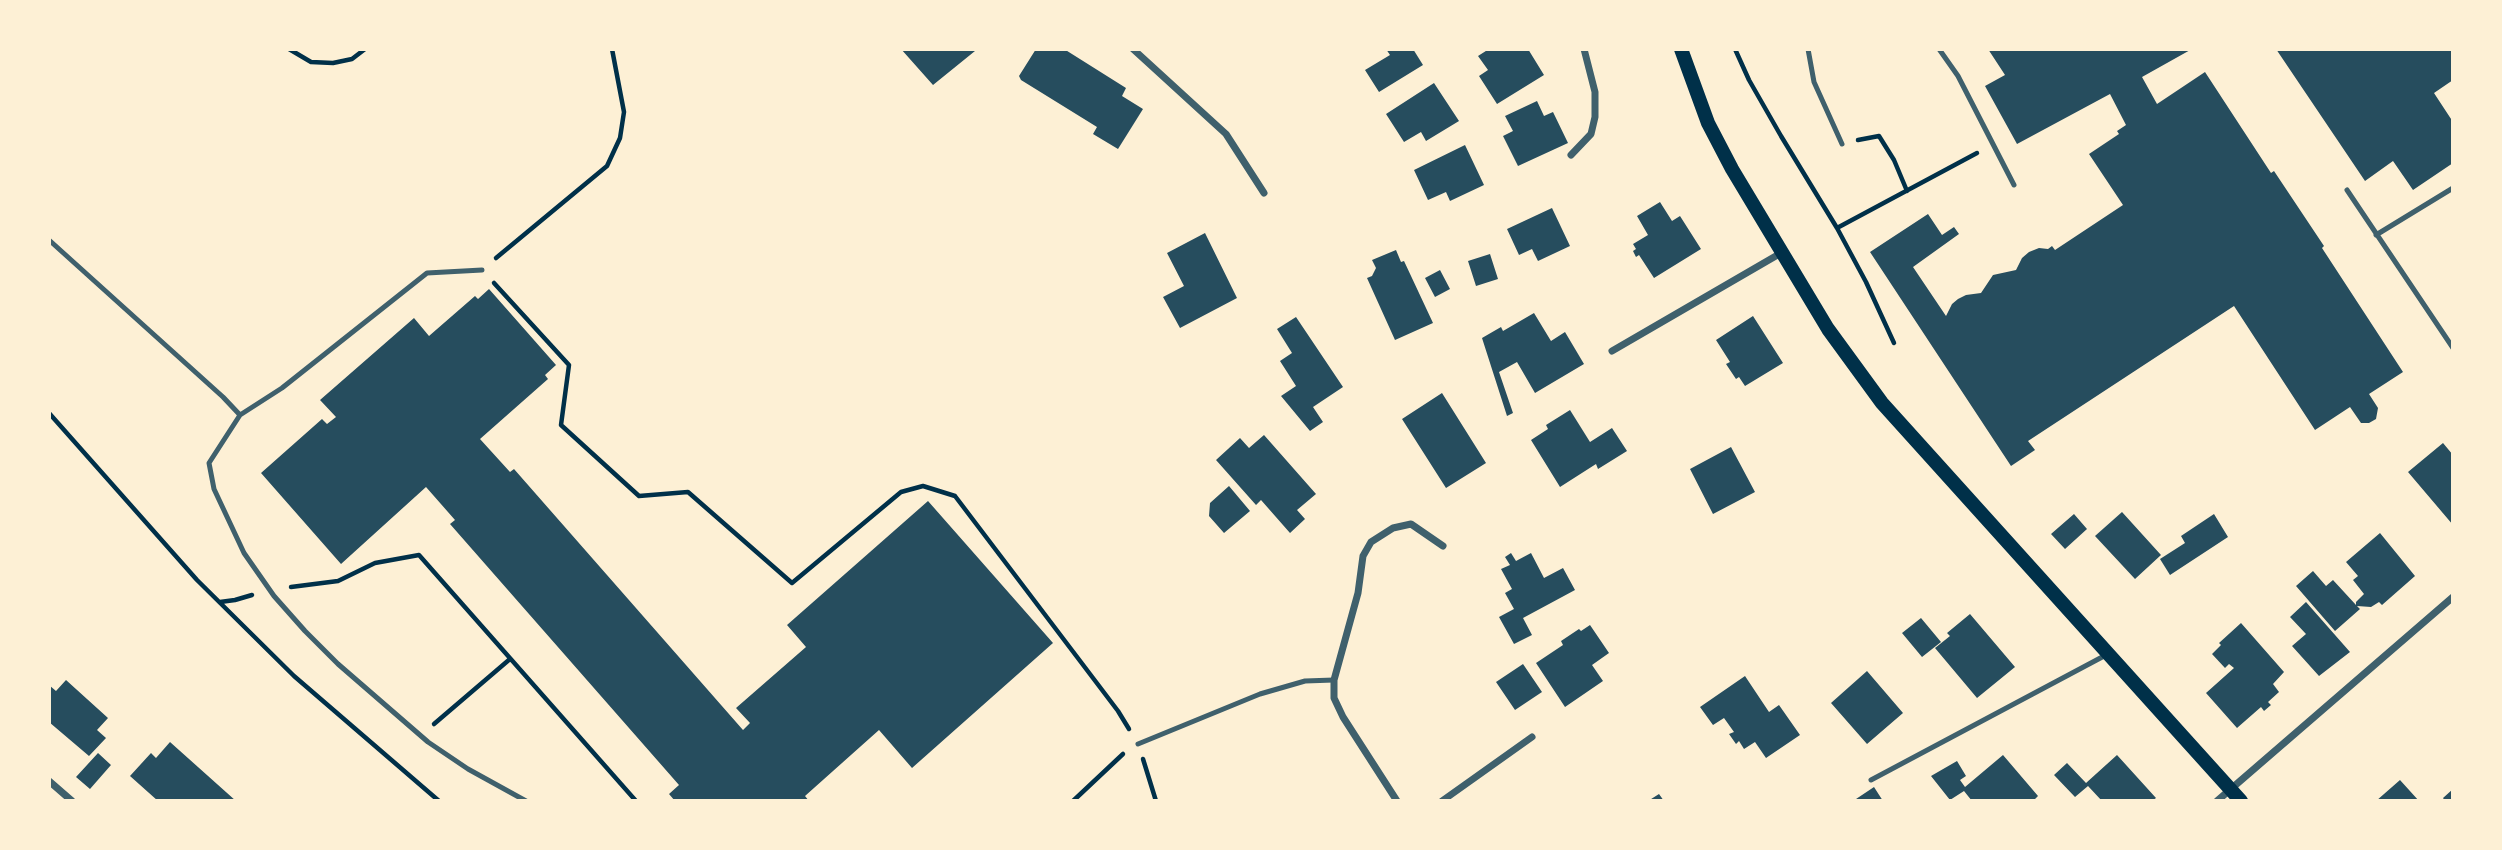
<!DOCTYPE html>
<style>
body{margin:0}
#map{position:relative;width:2502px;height:850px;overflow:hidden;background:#fdf0d5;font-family:"Open Sans",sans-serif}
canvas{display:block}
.frame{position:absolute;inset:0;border:51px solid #fdf0d5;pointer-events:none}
</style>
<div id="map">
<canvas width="2502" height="850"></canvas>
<div class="frame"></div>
</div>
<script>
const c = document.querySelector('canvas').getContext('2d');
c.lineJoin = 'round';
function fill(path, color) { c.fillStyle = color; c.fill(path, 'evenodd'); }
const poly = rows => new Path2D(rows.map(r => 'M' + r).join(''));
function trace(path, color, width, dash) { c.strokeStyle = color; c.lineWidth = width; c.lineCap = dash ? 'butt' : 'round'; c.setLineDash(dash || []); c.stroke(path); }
fill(poly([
 [901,49,973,49,975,51,933,85],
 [1036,49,1064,49,1126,88,1122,96,1143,109,1118,149,1093,134,1097,127,1021,80,1019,76],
 [1386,49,1413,49,1423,65,1379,92,1365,70,1390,55],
 [1489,49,1515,49,1517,51,1528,49,1544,75,1497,104,1479,76,1488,70,1478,56],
 [1988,49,2192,49,2142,77,2157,104,2205,72,2271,173,2274,171,2324,246,2322,248,2403,372,2369,394,2378,408,2376,419,2369,423,2361,423,2350,407,2315,430,2234,306,2028,441,2035,450,2011,466,1870,252,1928,214,1942,235,1954,227,1959,234,1913,267,1946,316,1952,304,1958,299,1966,295,1981,293,1993,275,2016,270,2022,258,2029,252,2039,248,2048,249,2052,246,2055,250,2123,205,2089,154,2119,134,2117,131,2126,125,2110,94,2017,144,1985,86,2005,75],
 [2276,49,2453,49,2453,80,2434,93,2453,122,2453,163,2413,190,2393,161,2365,181],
 [1434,83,1459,121,1426,141,1421,132,1404,142,1386,114],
 [1537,101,1544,116,1553,112,1568,143,1518,166,1503,136,1513,131,1505,116],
 [1465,145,1484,185,1450,201,1446,192,1428,200,1414,170],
 [1660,202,1672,221,1680,216,1701,249,1654,278,1639,255,1636,257,1633,251,1636,249,1633,244,1648,235,1637,216],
 [1552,208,1570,246,1538,261,1532,249,1519,255,1507,229],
 [1205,233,1237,298,1180,328,1163,297,1184,286,1167,253],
 [1396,250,1401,262,1404,261,1433,323,1395,340,1367,278,1372,276,1376,268,1372,260],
 [1490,254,1498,279,1476,286,1468,261],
 [1440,270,1450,289,1435,297,1425,278],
 [489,289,556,365,545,375,548,379,480,439,510,472,514,469,743,730,750,723,736,708,806,647,787,625,928,501,1053,643,912,768,879,730,805,796,809,801,675,801,669,794,679,785,450,524,455,520,426,487,341,564,261,473,322,419,327,424,336,417,320,400,414,318,429,336,475,296,478,299],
 [1534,313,1551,341,1565,332,1584,364,1535,393,1517,362,1499,372,1513,413,1507,416,1482,338,1501,327,1503,331],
 [1753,316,1783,363,1745,386,1739,377,1736,379,1726,364,1730,362,1716,340],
 [1296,317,1343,387,1313,407,1323,422,1310,431,1281,396,1296,386,1280,361,1292,353,1277,329],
 [1442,393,1486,463,1446,488,1402,419],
 [1570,410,1590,442,1612,428,1627,451,1598,469,1596,464,1560,487,1531,440,1548,429,1546,425],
 [1264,435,1316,494,1297,510,1305,519,1290,533,1261,500,1256,505,1216,460,1240,438,1249,448],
 [2443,443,2453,455,2453,525,2408,472],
 [1731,447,1755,492,1713,514,1690,469],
 [1229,486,1250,511,1224,533,1209,516,1210,503],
 [2122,512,2161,555,2135,579,2095,536],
 [2074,514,2087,529,2065,549,2051,534],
 [2214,514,2228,537,2170,575,2160,559,2185,543,2181,536],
 [2380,533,2415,576,2382,605,2379,602,2371,607,2357,606,2360,609,2335,631,2296,586,2313,571,2326,586,2333,580,2356,605,2356,602,2364,594,2353,580,2358,576,2346,562],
 [1511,553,1516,561,1531,553,1544,578,1563,568,1575,590,1523,618,1532,635,1514,644,1499,617,1514,609,1505,593,1512,589,1501,569,1510,565,1505,557],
 [2306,602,2350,652,2319,676,2292,646,2306,634,2290,617],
 [1970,614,2015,667,1977,698,1935,648,1950,636,1947,633],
 [1921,618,1941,642,1922,657,1902,633],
 [2241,623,2284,672,2273,684,2279,692,2268,702,2271,705,2264,711,2261,707,2237,728,2206,693,2234,668,2229,664,2225,668,2212,654,2221,645,2219,643],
 [1590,625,1609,653,1592,665,1603,681,1565,707,1536,663,1563,645,1561,641,1579,629,1581,631],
 [1523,664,1542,692,1515,710,1496,682],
 [1867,671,1903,713,1867,744,1831,703],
 [1745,676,1769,712,1779,705,1800,735,1766,758,1755,742,1744,749,1739,741,1736,744,1729,734,1734,732,1724,718,1713,725,1700,707],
 [66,680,108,718,97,730,106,738,89,756,49,722,49,685,56,691],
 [170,742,236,801,158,801,130,776,151,753,156,758],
 [98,753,111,765,90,789,76,777],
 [2003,755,2038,796,2033,801,1972,801,1964,791,1950,800,1931,776,1957,761,1966,776,1960,780,1965,787],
 [2117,755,2156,798,2152,801,2102,801,2088,786,2075,797,2054,775,2067,763,2086,783],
 [2400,780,2419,801,2376,801],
 [1874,787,1883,801,1853,801],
 [2453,789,2453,801,2445,801,2443,798],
 [1659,794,1664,801,1648,801]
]), '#264d5e');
trace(poly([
 [289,49,311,62,333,63,352,59,365,49],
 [1735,49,1749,80,1781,136,1837,228,1866,282,1894,343],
 [1858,140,1879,136,1894,160,1907,191],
 [1837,228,1977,153],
 [496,258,607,166,620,138,624,112,612,49],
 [494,283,569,365,561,425,639,496,688,492,792,583,901,492,923,486,955,496,1118,711,1129,729],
 [49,413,197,580,294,676,439,801],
 [291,587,338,581,375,563,419,555,636,801],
 [220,602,235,600,252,595],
 [434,724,510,659],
 [1143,759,1156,801],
 [1073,801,1123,754]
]), '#003049', 4.5);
trace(poly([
 [1808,49,1814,82,1842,144],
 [1939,49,1958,76,2014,185],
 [2347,190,2453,348],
 [2376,235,2453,188],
 [49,240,223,397,240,415],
 [482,270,427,273,282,388,240,415,209,463,214,489,244,553,274,596,305,631,338,664,428,742,468,769,526,801],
 [1138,744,1260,694,1305,681,1334,680],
 [1871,780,2106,655]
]), '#3f606c', 5);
trace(poly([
 [1133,49,1226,134,1264,193],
 [1571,155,1591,134,1595,117,1595,92,1584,49],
 [1612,351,1781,253],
 [49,781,72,801],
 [1397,801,1343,717,1334,698,1334,680,1358,593,1363,556,1371,542,1393,528,1411,524,1443,546],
 [1442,801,1532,737],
 [2217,801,2453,597]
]), '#3f606c', 7);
trace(poly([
 [1681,49,1708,123,1732,169,1828,329,1882,403,2241,801]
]), '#003049', 14);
</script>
